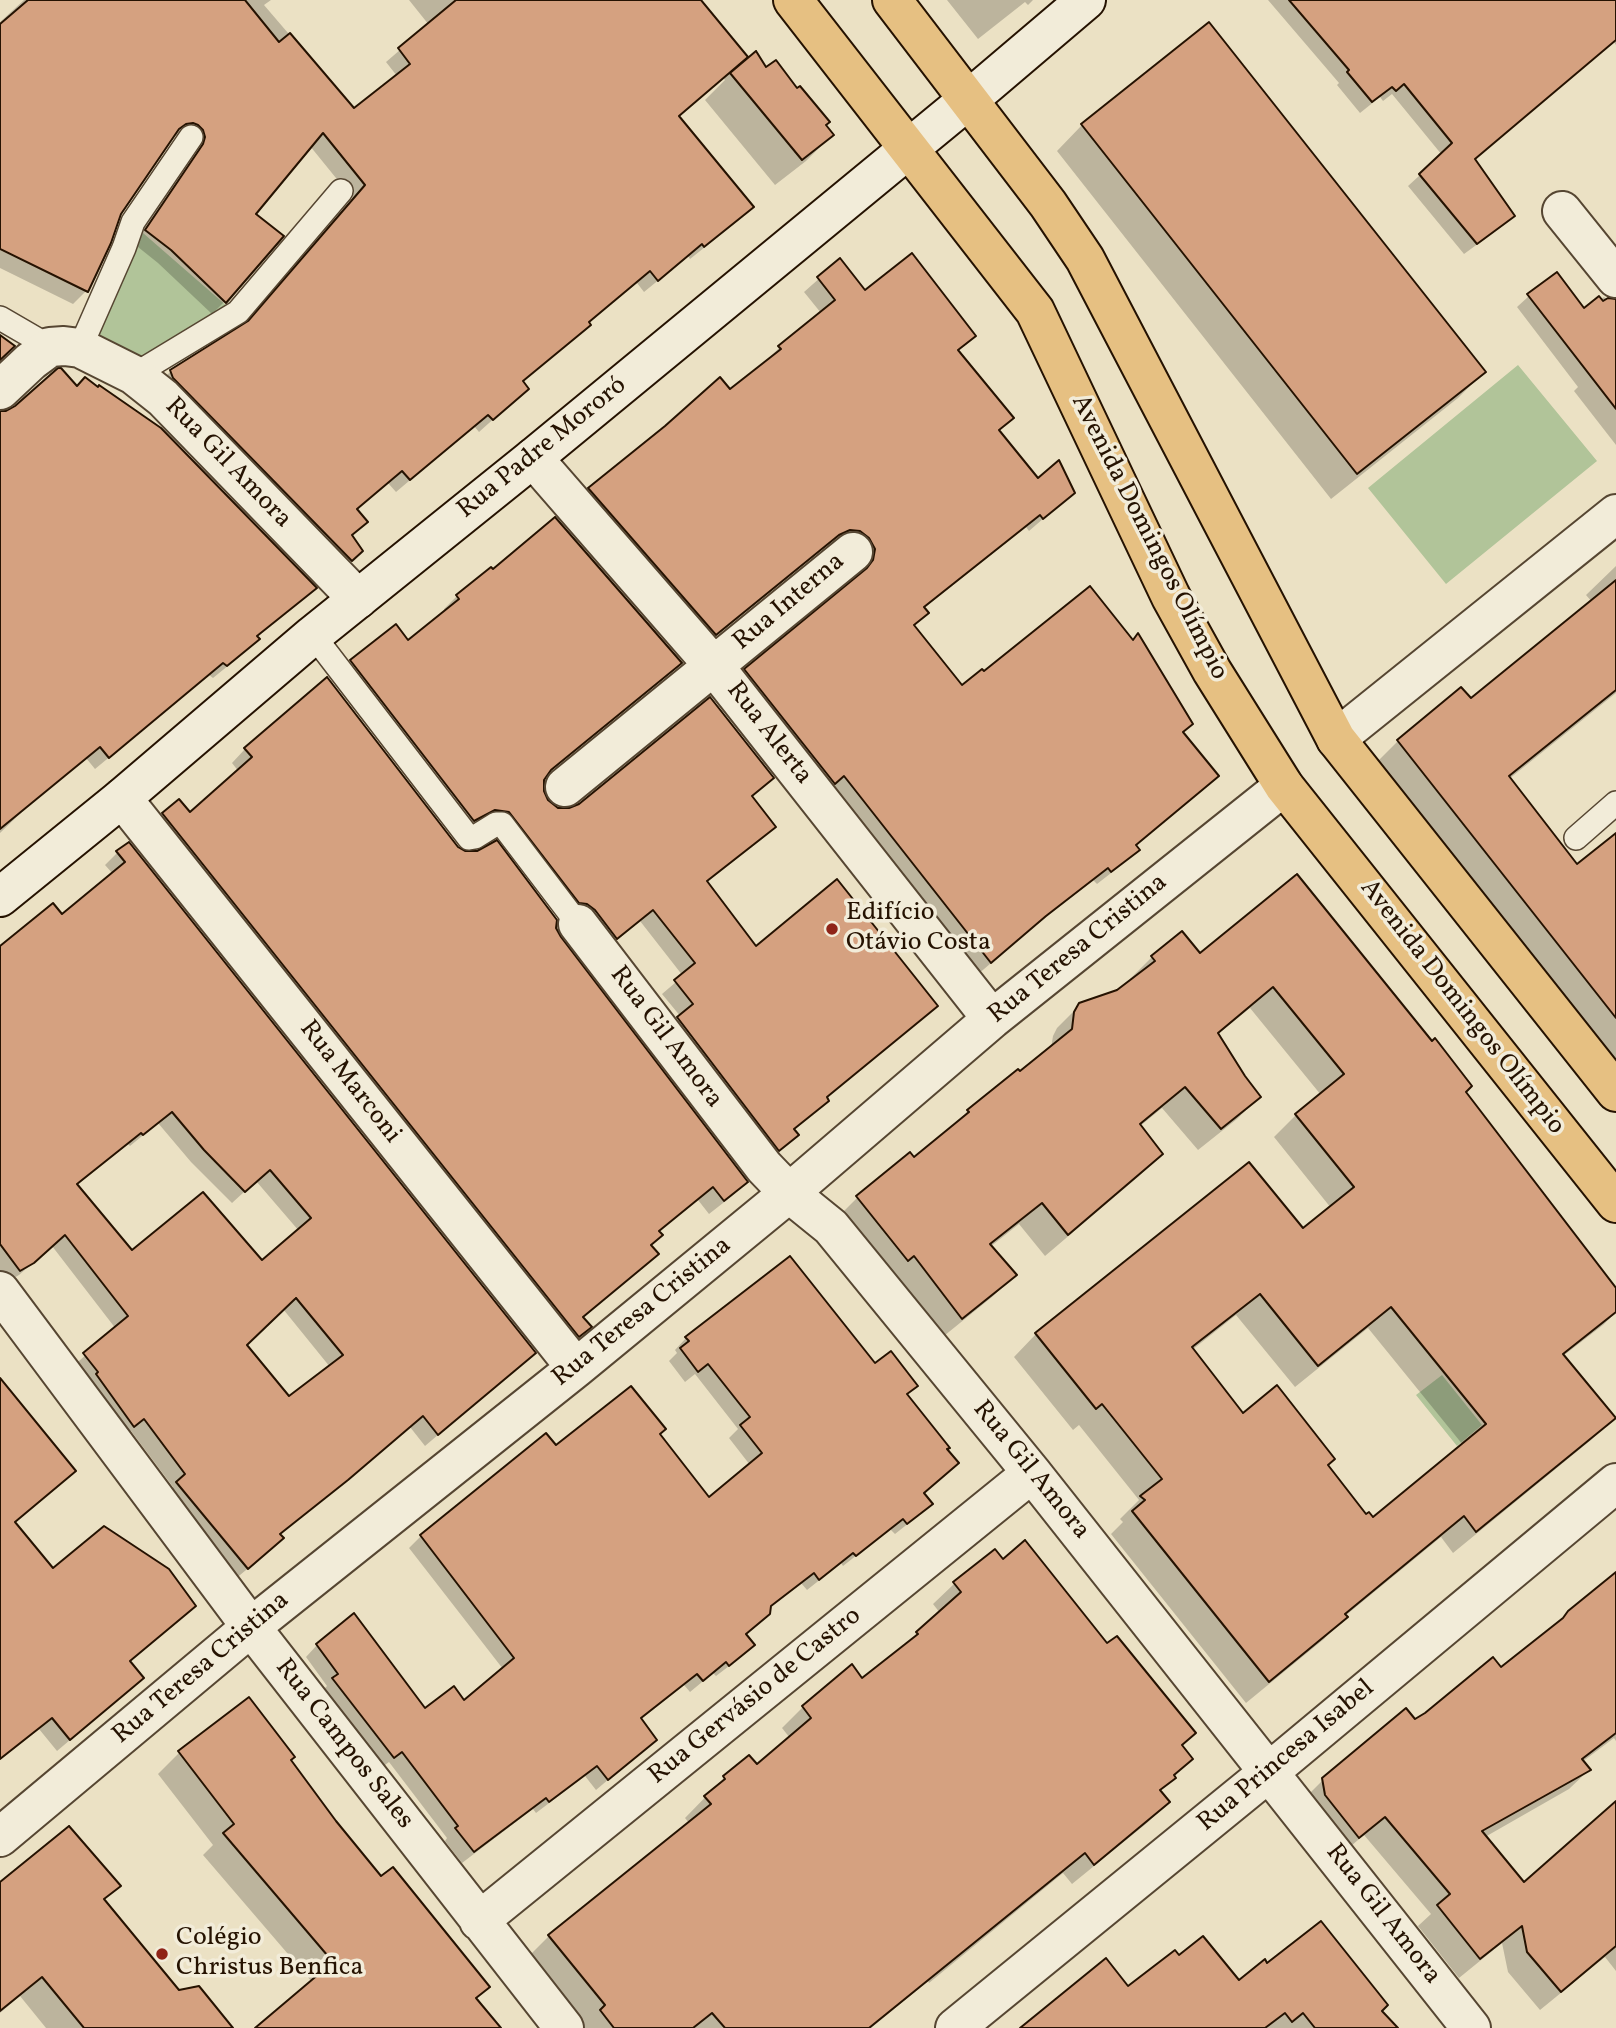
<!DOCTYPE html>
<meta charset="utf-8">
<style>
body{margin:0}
canvas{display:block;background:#ebe1c4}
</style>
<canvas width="1616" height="2028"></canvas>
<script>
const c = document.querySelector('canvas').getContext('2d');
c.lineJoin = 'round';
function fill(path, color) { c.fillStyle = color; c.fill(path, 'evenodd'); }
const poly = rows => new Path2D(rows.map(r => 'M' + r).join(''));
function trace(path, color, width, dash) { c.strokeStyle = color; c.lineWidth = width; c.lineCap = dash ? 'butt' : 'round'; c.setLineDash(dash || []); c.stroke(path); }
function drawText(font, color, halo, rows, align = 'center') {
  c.font = font + ' Vollkorn,serif'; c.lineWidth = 7; c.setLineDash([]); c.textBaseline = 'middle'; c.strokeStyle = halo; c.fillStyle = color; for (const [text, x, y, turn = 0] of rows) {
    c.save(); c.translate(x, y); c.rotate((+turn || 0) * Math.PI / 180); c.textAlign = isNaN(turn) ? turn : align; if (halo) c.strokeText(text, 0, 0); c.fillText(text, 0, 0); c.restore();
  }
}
fill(poly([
 [143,233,228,307,134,367,96,338],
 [1518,365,1597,461,1446,584,1368,488],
 [1442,1375,1482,1425,1457,1446,1416,1395]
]), '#b1c499');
fill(poly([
 [24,0,271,0,264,5,354,110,397,76,386,62,429,25,409,0,702,0,700,2,739,67,766,69,824,125,832,135,806,161,775,185,705,100,725,80,723,78,677,117,752,207,739,220,690,259,688,256,644,292,637,283,588,323,589,325,576,338,521,382,527,389,479,432,474,426,396,492,388,483,355,510,351,536,361,551,348,564,158,384,171,371,245,325,353,199,310,146,253,215,225,301,212,314,158,263,133,243,190,159,193,152,179,135,172,136,120,213,86,291,73,304,0,268,0,22],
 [947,0,1033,0,1028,5,1025,2,978,39],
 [1268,0,1616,0,1616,45,1614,42,1473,159,1512,215,1501,227,1464,254,1408,186,1442,155,1392,94,1383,101,1380,97,1360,113,1337,85,1339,83],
 [1082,125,1484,372,1458,398,1331,499,1057,151],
 [839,261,865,293,974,336,957,352,1011,418,998,432,1038,480,1073,493,1029,531,1026,527,923,609,926,613,913,626,962,688,1191,724,1182,733,1216,776,1203,790,1135,846,1137,849,1124,863,1097,884,1093,880,1030,930,977,975,732,684,745,670,860,576,862,564,835,543,824,548,702,648,576,502,589,489,729,392,767,362,766,361,779,348,821,313,804,292],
 [1529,296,1583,311,1604,297,1608,300,1616,301,1616,445,1574,391,1578,387,1517,307],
 [76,388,314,588,256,638,258,639,245,652,213,678,209,675,95,769,86,758,27,807,0,833,0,413,6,413],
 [1616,566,1616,693,1509,779,1577,866,1616,845,1616,1072,1374,765,1398,741,1471,701,1592,602,1586,595],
 [491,569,680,663,668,675,546,775,543,779,542,791,546,801,557,809,569,810,772,778,751,797,774,827,762,839,706,883,756,948,936,1006,923,1018,825,1099,827,1101,814,1113,793,1131,784,1147,766,1162,666,1031,681,1017,662,994,683,976,640,921,604,951,496,824,461,833,339,674,351,662,407,642,446,611,444,609,457,596],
 [245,749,457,848,555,928,559,938,746,1182,732,1196,709,1214,698,1200,658,1232,650,1246,656,1254,643,1268,582,1318,589,1327,576,1340,149,828,163,814,190,815,239,772,232,763],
 [118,852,534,1353,425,1446,410,1427,279,1535,269,1551,234,1580,165,1495,173,1487,131,1431,120,1438,72,1367,116,1329,52,1246,19,1275,7,1282,0,1273,0,949,62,916,113,874,105,865],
 [158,1123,191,1162,232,1203,256,1181,299,1231,261,1263,132,1252,76,1186,128,1144,130,1146],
 [283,1309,330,1367,289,1398,244,1345],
 [1297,877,1616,1291,1616,1312,1603,1325,1563,1356,1613,1418,1591,1440,1453,1553,1441,1537,1345,1616,1324,1639,1246,1703,1111,1534,1123,1522,1120,1519,1139,1500,1079,1425,1073,1430,1014,1357,1036,1334,1303,1230,1331,1208,1274,1137,1296,1115,1321,1095,1250,1008,1217,1035,1259,1097,1237,1119,1198,1150,1162,1108,1139,1127,1161,1154,1139,1176,1045,1256,1019,1224,990,1247,1015,1275,992,1297,939,1340,835,1220,857,1198,910,1155,914,1160,946,1133,968,1111,1018,1071,1019,1073,1051,1048,1053,1036,1057,1028,1080,1005,1118,992,1131,981,1130,979,1152,957,1200,955],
 [1236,1315,1295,1387,1368,1328,1463,1445,1373,1519,1366,1516,1326,1466,1243,1415,1192,1350],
 [686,1338,875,1366,916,1385,906,1396,957,1463,923,1494,931,1504,919,1515,895,1534,890,1529,843,1566,841,1563,807,1590,801,1583,769,1608,745,1635,753,1645,741,1657,716,1676,713,1673,690,1692,684,1685,640,1720,655,1740,596,1790,585,1776,536,1813,533,1809,462,1863,445,1841,447,1838,389,1762,381,1768,322,1691,327,1686,306,1657,317,1645,425,1710,464,1702,503,1669,409,1548,421,1536,545,1435,556,1448,658,1435,709,1500,750,1465,729,1438,738,1429,695,1374,685,1382,669,1361,677,1353,675,1350],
 [0,1382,73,1471,13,1523,128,1662,129,1690,57,1751,39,1729,0,1760],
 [1616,1574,1616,1741,1614,1738,1582,1762,1589,1770,1569,1789,1485,1837,1524,1884,1616,1806,1616,1971,1605,1957,1540,2010,1508,1972,1502,1943,1459,1978,1418,1926,1431,1914,1364,1835,1339,1856,1303,1800,1323,1780,1501,1669,1553,1628],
 [954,1584,1181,1746,1191,1759,1159,1792,1168,1802,1147,1823,1072,1884,1063,1873,929,1983,928,1981,871,2028,584,2028,528,1957,549,1936,690,1824,685,1818,724,1778,756,1766,790,1738,782,1728,803,1707,851,1667,862,1680,900,1650,940,1613,933,1604],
 [248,1699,289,1761,335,1822,381,1878,488,1987,475,1999,499,2028,258,2028,312,1982,203,1855,213,1845,158,1774,179,1753],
 [0,1885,118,1886,103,1901,179,1992,231,2028,46,2028,20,1996,0,2013],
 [1178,1958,1238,1983,1380,2011,1395,2028,1023,2028,1128,1989]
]), '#0003');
const building = poly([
 [28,0,245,0,279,42,290,33,354,108,410,64,398,48,456,0,701,0,748,57,679,116,754,207,704,247,702,244,658,281,650,271,589,322,591,325,523,381,529,389,493,420,488,415,410,480,402,471,357,509,368,522,352,535,363,551,352,561,173,378,170,370,248,321,365,185,323,133,256,214,284,236,226,303,171,250,145,230,203,144,205,137,203,130,198,125,193,123,186,124,179,129,121,214,111,243,88,292,0,249,0,24,28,0],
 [1289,0,1616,0,1616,40,1475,159,1515,216,1477,244,1419,174,1452,143,1404,84,1396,91,1392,87,1372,102,1347,72,1349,70,1289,0],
 [1209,22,1486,372,1357,474,1081,124,1209,22],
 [756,51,766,67,776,60,797,88,800,86,830,122,826,125,834,135,802,160,730,73,756,51],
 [912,253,976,336,958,350,1014,418,999,430,1038,478,1059,460,1075,493,1043,519,1040,515,924,607,929,613,914,625,962,685,982,669,984,671,1090,586,1133,640,1138,633,1193,724,1183,732,1219,776,1136,845,1140,850,1111,872,1108,868,1046,916,991,963,844,776,835,784,744,669,867,568,873,560,875,549,869,538,860,531,850,530,839,535,716,635,588,488,665,426,720,377,730,389,781,349,778,346,835,300,817,277,840,258,865,290,912,253],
 [1557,272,1584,308,1599,296,1603,301,1608,298,1616,299,1616,409,1527,294,1557,272],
 [0,335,15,346,0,360,0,335],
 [58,368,61,368,77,386,85,377,98,387,99,385,161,428,317,588,257,636,260,639,227,666,223,663,109,758,100,747,0,829,0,411,6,411,15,406,58,368],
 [555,517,682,663,551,770,544,780,544,791,548,800,558,808,569,808,579,804,710,697,774,778,752,796,776,827,707,881,756,946,837,879,938,1006,827,1097,829,1101,794,1129,799,1135,779,1151,677,1017,693,1004,674,980,695,963,653,910,617,939,595,910,587,904,579,903,509,812,495,810,474,821,350,660,396,624,408,640,459,599,456,595,491,567,493,569,555,517],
 [1616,580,1616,690,1509,776,1577,864,1616,833,1616,1018,1397,740,1461,687,1471,698,1616,580],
 [327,677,458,847,465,851,477,851,497,840,557,920,556,928,561,937,748,1182,724,1201,713,1187,659,1231,663,1235,651,1245,659,1254,583,1317,592,1327,579,1337,162,813,179,799,190,812,252,757,244,748,327,677],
 [129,842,536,1353,438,1435,423,1416,348,1480,280,1534,284,1538,248,1569,176,1482,185,1474,144,1419,134,1427,96,1374,98,1372,83,1353,128,1316,65,1235,34,1263,20,1271,0,1244,0,946,53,903,62,914,125,862,116,851,129,842],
 [172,1112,204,1150,245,1192,270,1170,311,1218,262,1260,203,1192,132,1250,77,1184,141,1133,143,1135,172,1112],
 [296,1298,343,1355,289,1396,247,1345,296,1298],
 [1297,874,1432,1041,1435,1038,1472,1086,1466,1092,1616,1288,1616,1312,1563,1354,1616,1418,1476,1532,1464,1516,1345,1614,1348,1617,1269,1682,1132,1511,1145,1500,1140,1496,1162,1479,1102,1404,1096,1409,1035,1333,1249,1162,1303,1228,1354,1187,1295,1114,1344,1074,1273,987,1218,1033,1245,1076,1261,1097,1221,1129,1185,1087,1140,1124,1163,1154,1068,1235,1042,1203,990,1244,1017,1275,962,1319,914,1256,908,1261,856,1196,910,1152,914,1157,969,1112,967,1110,1018,1069,1020,1071,1072,1029,1074,1012,1079,1003,1117,990,1155,961,1151,956,1182,931,1200,953,1297,874],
 [1260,1294,1318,1366,1391,1307,1486,1424,1373,1517,1369,1512,1366,1514,1328,1465,1335,1459,1277,1385,1243,1413,1192,1347,1260,1294],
 [790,1256,875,1363,891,1351,918,1386,907,1394,950,1448,947,1449,959,1463,924,1493,933,1504,907,1524,903,1519,856,1556,853,1553,819,1580,814,1573,771,1606,770,1614,746,1634,755,1645,729,1666,726,1662,703,1681,697,1674,641,1718,657,1740,608,1780,597,1766,549,1802,546,1798,474,1852,455,1828,458,1826,402,1752,394,1758,332,1678,338,1674,316,1644,354,1613,425,1708,454,1686,464,1700,514,1658,420,1535,546,1433,556,1445,631,1386,666,1429,660,1434,709,1497,762,1453,740,1425,750,1417,708,1364,698,1372,680,1348,689,1341,685,1337,790,1256],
 [0,1378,76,1471,15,1522,53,1568,104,1526,169,1569,196,1606,130,1661,144,1678,70,1740,52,1718,0,1759,0,1378],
 [1025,1540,1107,1643,1117,1636,1196,1733,1182,1745,1193,1759,1174,1775,1176,1778,1160,1790,1170,1802,1094,1865,1085,1853,869,2028,725,2028,712,2013,693,2028,614,2028,600,2010,605,2005,548,1935,711,1804,704,1796,725,1779,723,1776,749,1755,757,1764,811,1718,802,1706,852,1664,862,1678,918,1634,916,1632,961,1592,953,1582,995,1549,1003,1559,1025,1540],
 [1616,1572,1616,1733,1582,1759,1591,1770,1482,1831,1524,1882,1616,1801,1616,1946,1561,1992,1527,1952,1522,1926,1480,1959,1437,1905,1450,1894,1385,1817,1359,1838,1325,1795,1322,1778,1406,1708,1415,1719,1425,1713,1493,1657,1501,1667,1563,1618,1568,1611,1616,1572],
 [249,1697,295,1757,291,1760,336,1821,381,1876,393,1867,490,1987,476,1998,501,2028,255,2028,333,1962,223,1833,234,1824,178,1751,249,1697],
 [69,1826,121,1886,104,1899,179,1990,199,1986,233,2028,84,2028,42,1977,0,2011,0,1882,69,1826],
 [1321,1921,1388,2005,1382,2011,1398,2028,1315,2028,1303,2013,1292,2022,1285,2013,1265,2028,1020,2028,1106,1958,1128,1986,1175,1950,1179,1955,1203,1936,1239,1980,1265,1959,1267,1963,1321,1921]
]);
fill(building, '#d5a180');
trace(building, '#251201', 2);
const lane = poly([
 [0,318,50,347],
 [80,348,124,248,133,222,191,137],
 [134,375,238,312,341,191],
 [313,635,469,838,475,837,496,824,502,824,578,924],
 [1576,838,1616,803]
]);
const street = poly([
 [1562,211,1616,278],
 [0,390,31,361,50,347,64,346,80,348,134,375,163,398,358,599],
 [533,458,714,666,992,1019],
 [1336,739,1616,514],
 [565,787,853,552],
 [122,798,576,1368],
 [578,924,764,1167,789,1193,831,1227,1032,1473,1471,2028],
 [0,1291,251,1627,564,2028],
 [0,1837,251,1627,576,1368,789,1193,992,1019,1284,786],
 [479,1921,1032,1473],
 [955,2028,1269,1772,1616,1483]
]);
const secondary = poly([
 [0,897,122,798,313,635,533,458,986,85,1086,0]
]);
const primary = poly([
 [793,0,1035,311,1171,597,1212,671,1284,786,1616,1203],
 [892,0,1048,204,1085,259,1336,739,1616,1092]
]);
trace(lane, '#564632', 26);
trace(street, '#564632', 42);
trace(secondary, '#251201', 42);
trace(primary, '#251201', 42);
trace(lane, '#f2ecd9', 23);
trace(street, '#f2ecd9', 38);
trace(secondary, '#f2ecd9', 38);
trace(primary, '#e6c082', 38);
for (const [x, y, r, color] of [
 [832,929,7,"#8f2418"],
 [162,1954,7,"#8f2418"]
]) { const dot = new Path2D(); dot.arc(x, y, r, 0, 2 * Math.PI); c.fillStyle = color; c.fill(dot); trace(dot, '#f2ecd9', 2.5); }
drawText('26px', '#251201', '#f2ecd9', [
 ["Rua Padre Mororó",543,449,-39],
 ["Rua Gil Amora",227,464,46],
 ["Avenida Domingos Olímpio",1148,538,63],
 ["Rua Interna",790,603,-40],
 ["Rua Alerta",768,734,52],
 ["Rua Teresa Cristina",1079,950,-39],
 ["Avenida Domingos Olímpio",1461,1008,52],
 ["Rua Gil Amora",665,1038,53],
 ["Rua Marconi",349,1083,52],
 ["Rua Teresa Cristina",643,1313,-39],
 ["Rua Gil Amora",1030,1471,51],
 ["Rua Teresa Cristina",202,1669,-40],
 ["Rua Gervásio de Castro",756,1697,-39],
 ["Rua Campos Sales",343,1745,52],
 ["Rua Princesa Isabel",1287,1757,-40],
 ["Rua Gil Amora",1382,1915,52]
]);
drawText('26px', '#251201', '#f2ecd9', [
 ["Edifício",846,914],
 ["Otávio Costa",846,944],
 ["Colégio",176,1939],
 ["Christus Benfica",176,1969]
], 'left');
</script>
